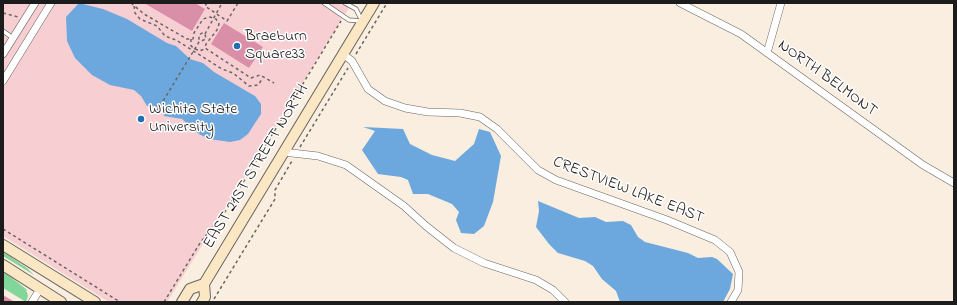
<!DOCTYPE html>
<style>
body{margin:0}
#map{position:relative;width:957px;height:305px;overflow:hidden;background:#f9eedf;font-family:"Indie Flower",sans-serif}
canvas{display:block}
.frame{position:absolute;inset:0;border:4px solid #1c1c1c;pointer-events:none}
</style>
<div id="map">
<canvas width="957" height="305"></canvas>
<div class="frame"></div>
</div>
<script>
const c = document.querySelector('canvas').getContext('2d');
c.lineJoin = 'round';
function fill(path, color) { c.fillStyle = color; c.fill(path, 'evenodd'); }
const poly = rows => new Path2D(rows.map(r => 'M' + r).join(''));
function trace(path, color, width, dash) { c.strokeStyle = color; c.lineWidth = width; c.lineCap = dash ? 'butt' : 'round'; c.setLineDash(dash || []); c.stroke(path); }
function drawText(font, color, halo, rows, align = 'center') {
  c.font = font + ' "Indie Flower",sans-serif'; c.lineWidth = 3; c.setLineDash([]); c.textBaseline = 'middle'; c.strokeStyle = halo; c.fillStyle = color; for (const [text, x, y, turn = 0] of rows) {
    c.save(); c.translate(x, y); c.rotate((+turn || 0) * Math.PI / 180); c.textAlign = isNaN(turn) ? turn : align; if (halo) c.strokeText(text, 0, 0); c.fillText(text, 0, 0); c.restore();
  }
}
fill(poly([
 [3,3,352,3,167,302,109,302,3,236]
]), '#f7cfd3');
fill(poly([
 [3,252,27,268,34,275,3,256],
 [3,271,26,289,28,296,26,302,3,288]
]), '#82d699');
fill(poly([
 [79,3,103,9,127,19,167,43,176,46,190,59,203,63,214,72,255,96,261,104,261,114,248,134,240,140,230,142,209,139,199,134,182,119,164,116,161,110,155,106,147,106,141,96,134,90,110,85,92,75,75,58,67,41,66,17],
 [363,127,403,129,410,144,432,155,455,161,474,144,479,129,490,132,501,156,493,202,484,226,474,234,461,233,456,220,459,212,452,204,428,194,413,194,408,180,401,177,378,174,362,150,375,131],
 [538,201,579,218,595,217,606,222,623,221,631,225,638,237,645,242,688,253,698,258,712,257,717,259,733,274,730,289,723,302,620,302,616,291,602,279,593,266,585,261,558,253,549,244,536,227,539,211]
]), '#6ca8dd');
fill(poly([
 [144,3,195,3,205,9,192,31],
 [224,23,263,47,249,68,211,44],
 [3,295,13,301,13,302,3,302]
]), '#da8fa8');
const service = poly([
 [324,3,349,20,362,21,356,9,345,3],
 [3,31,13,38]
]);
const minor = poly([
 [680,3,741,34,923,165,954,183],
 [767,53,781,3],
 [3,54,35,3],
 [343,54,352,61,368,89,385,101,405,108,428,112,460,113,480,117,497,129,538,170,556,180,667,220,715,240,730,252,739,272,738,290,731,302],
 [3,81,51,3],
 [283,152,318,156,346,165,404,206,426,226,454,248,484,263,536,280,553,290,565,302],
 [32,302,40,289]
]);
const secondary = poly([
 [3,245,95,302],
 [3,265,61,302],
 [182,302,190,289,204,284],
 [202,302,205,297,204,284,374,3]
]);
trace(service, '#696660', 5);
trace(minor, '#696660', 8);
trace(secondary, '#696660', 12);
trace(poly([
 [131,3,144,14,187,39,193,39,194,33,203,19,210,17,216,19,219,24,217,30,206,44,205,48,251,78,260,75,274,83],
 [207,3,205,6,227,21,238,3],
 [134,6,135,13,140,19,157,26,165,36,176,40,222,69,233,73,249,86,258,85,263,78],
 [3,13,18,17],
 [205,34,222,3],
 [191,39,191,46,199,51,205,49],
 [356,54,387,3],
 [157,111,199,42,206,39,205,34,202,33,199,35,199,42],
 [300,147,348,68],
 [3,229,120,302],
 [214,299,275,199,275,190,292,161],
 [164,302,200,243,227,209,341,21]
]), '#696660', 1.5, [3, 3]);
trace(service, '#fff', 3.5);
trace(minor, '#fff', 7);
trace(secondary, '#fbe7c3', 10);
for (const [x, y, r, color] of [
 [237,46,4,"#1f6fb2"],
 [141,119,4,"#1f6fb2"]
]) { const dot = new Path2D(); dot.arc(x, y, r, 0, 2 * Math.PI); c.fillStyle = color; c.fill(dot); trace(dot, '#fff', 1.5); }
drawText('16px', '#1c1c1c', '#fff', [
 ["Braeburn",245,37],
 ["Square33",245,55],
 ["Wichita State",149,110],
 ["University",149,128]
], 'left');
drawText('16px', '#1c1c1c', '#fff', [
 ["NORTH BELMONT",827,79,36],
 ["EAST 21ST STREET NORTH",257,167,-59],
 ["CRESTVIEW LAKE EAST",628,191,21]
]);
</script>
